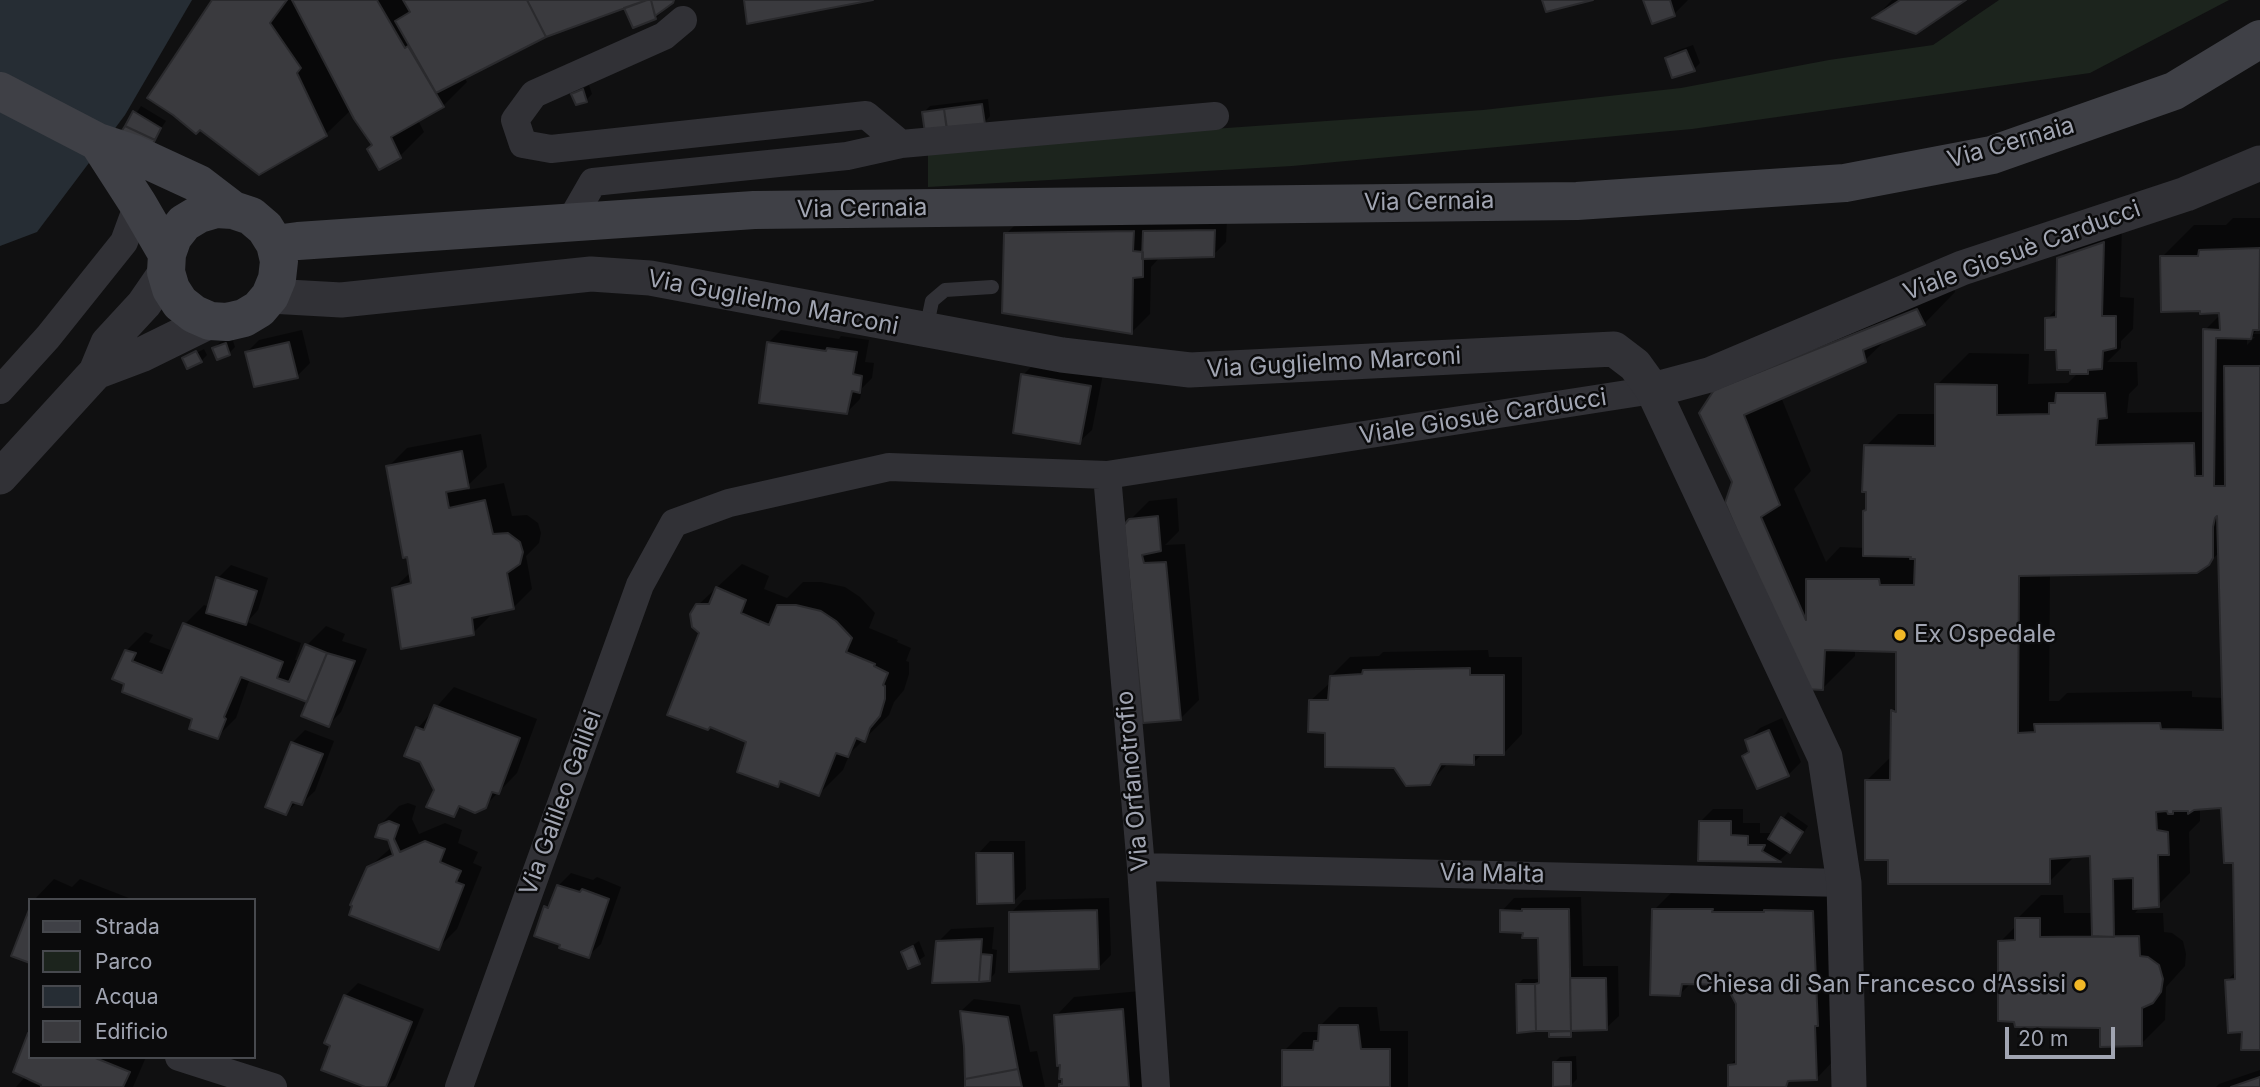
<!DOCTYPE html>
<meta charset="utf-8">
<style>
body{margin:0}
#map{position:relative;width:2260px;height:1087px;overflow:hidden;background:#101011;font-family:Inter,sans-serif}
canvas{display:block}
.legend{position:absolute;left:28px;top:898px;width:228px;height:161px;box-sizing:border-box;background:#0b0b0c;border:2px solid #47494e;margin:0;padding:9px 12px;list-style:none;font-size:21px;color:#a1a5b2}
.legend li{display:flex;align-items:center;gap:14px;height:35px}
.legend b{width:35px;border:2px solid #47494e}
.scale{position:absolute;left:2005px;top:1027px;width:110px;height:32px;box-sizing:border-box;border:4px solid #a1a5b2;border-top:0;padding-left:9px;font-size:21px;line-height:24px;white-space:nowrap;color:#a1a5b2;-webkit-text-stroke:5px #0b0b0c;paint-order:stroke}
</style>
<div id="map">
<canvas width="2260" height="1087"></canvas>
<ul class="legend">
<li><b style="height:9px;background:#3f4046"></b>Strada</li>
<li><b style="height:19px;background:#1c241d"></b>Parco</li>
<li><b style="height:19px;background:#262d34"></b>Acqua</li>
<li><b style="height:19px;background:#3a3a3e"></b>Edificio</li>
</ul>
<div class="scale">20 m</div>
</div>
<script>
const c = document.querySelector('canvas').getContext('2d');
c.lineJoin = 'round';
function fill(path, color) { c.fillStyle = color; c.fill(path, 'evenodd'); }
const poly = rows => new Path2D(rows.map(r => 'M' + r).join(''));
function trace(path, color, width, dash) { c.strokeStyle = color; c.lineWidth = width; c.lineCap = dash ? 'butt' : 'round'; c.setLineDash(dash || []); c.stroke(path); }
function drawText(font, color, halo, rows, align = 'center') {
  c.font = font + ' Inter,sans-serif'; c.lineWidth = 5; c.setLineDash([]); c.textBaseline = 'middle'; c.strokeStyle = halo; c.fillStyle = color; for (const [text, x, y, turn = 0] of rows) {
    c.save(); c.translate(x, y); c.rotate((+turn || 0) * Math.PI / 180); c.textAlign = isNaN(turn) ? turn : align; if (halo) c.strokeText(text, 0, 0); c.fillText(text, 0, 0); c.restore();
  }
}
fill(poly([
 [1999,0,2229,0,2090,73,1692,129,1292,166,928,187,928,149,1483,110,1681,88,1829,60,1933,45]
]), '#1c241d');
fill(poly([
 [0,0,192,0,125,115,37,232,0,246]
]), '#262d34');
fill(poly([
 [214,0,674,0,661,10,662,12,655,19,626,6,547,35,464,77,467,82,443,106,418,120,424,132,400,156,374,144,351,110,326,134],
 [1645,0,1688,0,1674,14],
 [1892,0,1963,0,1875,18],
 [1693,45,1700,63,1694,69,1667,58,1673,52],
 [589,85,592,94,586,100,573,95],
 [988,99,990,116,984,123,926,131,924,112,930,106],
 [141,106,166,121,150,145,124,132],
 [1152,213,1151,225,1158,219,1227,218,1226,242,1213,255,1161,256,1151,267,1150,314,1132,332,1006,234,1025,215],
 [2233,218,2260,218,2260,327,2253,334,2260,334,2260,1049,2244,1031,2227,981,2236,971,2235,862,2223,806,2200,808,2200,821,2189,832,2190,873,2158,905,2141,906,2135,913,2163,913,2164,932,2172,933,2183,941,2186,954,2185,966,2166,987,2165,1020,2141,1044,2101,1026,2000,942,2017,925,2017,919,2041,895,2063,895,2064,913,2093,913,2092,854,2076,855,2049,882,1890,858,1867,780,1892,756,1893,711,1898,705,1898,650,1855,649,1855,656,1823,688,1734,482,1715,391,1950,278,1955,292,1924,324,1888,338,1865,360,1781,397,1811,471,1794,489,1826,562,1840,547,1865,548,1864,511,1868,508,1866,446,1898,414,1937,414,1937,385,1969,353,2029,354,2028,384,2068,383,2079,372,2058,349,2047,319,2058,307,2058,259,2078,240,2122,224,2120,297,2134,298,2133,329,2121,341,2121,348,2107,362,2137,362,2138,385,2129,394,2127,413,2205,412,2205,330,2221,314,2162,257,2194,225,2226,225],
 [2247,337,2255,337,2247,345],
 [2220,552,2224,698,2192,697,2192,691,2067,693,2059,701,2049,701,2050,574,2207,564],
 [302,330,310,363,297,376,247,352,259,340],
 [781,330,839,339,841,336,869,340,865,362,874,363,872,378,862,388,860,399,847,412,768,343],
 [232,338,235,347,229,353,214,348,220,342],
 [204,349,207,355,201,361,185,359,189,354,189,357],
 [1036,362,1103,374,1092,430,1079,442,1023,375],
 [481,434,487,467,467,486,468,490,504,483,512,516,527,515,538,523,541,533,539,543,526,556,532,589,513,608,492,612,492,614,473,633,394,588,411,572,388,467,407,448],
 [1177,498,1179,531,1165,545,1185,544,1199,700,1180,719,1130,520,1149,501],
 [742,564,769,576,764,589,787,598,803,582,821,582,845,587,860,597,875,613,869,628,898,640,897,642,911,648,906,661,909,662,909,674,904,690,894,702,889,715,850,753,843,770,819,794,783,780,778,785,749,741,701,633,697,606],
 [231,565,268,578,258,610,247,622,301,643,295,660,300,661,307,645,326,626,345,634,342,641,367,649,341,712,328,725,312,694,250,678,236,718,217,737,194,718,124,691,126,651,145,632,153,635,149,642,173,651,185,624,204,605,209,607,218,578],
 [1488,650,1489,657,1522,657,1522,734,1504,753,1483,753,1473,763,1449,762,1429,784,1327,731,1310,701,1331,682,1331,676,1350,657,1379,656,1383,652],
 [454,687,537,719,517,773,485,806,462,806,453,815,436,789,421,760,407,755,418,728],
 [1782,718,1801,762,1788,775,1744,756,1750,750,1747,741,1760,728],
 [305,730,334,741,315,791,302,803,297,802,286,813,292,743],
 [408,803,416,806,412,819,419,834,445,823,462,830,458,843,478,852,473,863,482,867,457,929,438,948,368,868,392,847,380,825,399,806],
 [1713,809,1743,809,1743,823,1760,823,1760,833,1773,833,1788,812,1808,826,1796,845,1780,860,1700,859,1700,822],
 [990,841,1025,841,1026,889,1013,902,978,854],
 [571,873,593,880,597,877,621,887,601,944,588,956,546,907,553,900,558,886],
 [54,879,72,887,80,879,134,900,34,900],
 [1678,886,1836,887,1840,1054,1816,1079,1792,1079,1783,1087,1730,1087,1729,1066,1738,1057,1738,1004,1727,983,1691,983,1680,994,1654,910],
 [1581,897,1583,966,1618,966,1619,1016,1606,1028,1577,1029,1570,1035,1550,1032,1554,1029,1517,985,1523,979,1541,979,1539,936,1524,931,1502,911,1514,898],
 [1109,898,1111,955,1098,968,1011,913,1023,900],
 [994,927,992,949,997,950,995,973,989,980,934,982,938,942,951,929],
 [919,941,925,956,909,967,903,952],
 [358,983,424,1009,395,1079,387,1087,370,1087,345,996],
 [1141,991,1148,1087,1061,1087,1064,1082,1056,1016,1074,997],
 [974,999,1020,1005,1030,1052,1037,1051,1045,1087,967,1087,961,1011],
 [1339,1007,1377,1007,1380,1031,1408,1031,1408,1087,1284,1087,1284,1051,1303,1032,1320,1032,1320,1026],
 [29,1034,30,1057,146,1057,133,1087,42,1087,44,1084,29,1078,28,1081,42,1087,16,1087,26,1076],
 [1576,1056,1577,1079,1571,1085,1554,1063,1560,1057],
 [2260,1070,2260,1087,2216,1087,2219,1084]
]), '#0007');
const building = poly([
 [212,0,287,0,270,23,301,68,297,73,327,136,259,175,200,130,196,134,173,115,147,98,212,0],
 [292,0,377,0,405,48,408,46,444,107,391,137,401,158,379,170,367,149,372,145,354,119,292,0],
 [403,0,527,0,546,37,436,93,395,21,410,12,403,0],
 [527,0,647,0,546,37,527,0],
 [647,0,651,0,656,19,633,28,624,8,647,0],
 [651,0,674,0,673,3,655,16,651,0],
 [744,0,873,0,747,24,744,0],
 [1542,0,1593,0,1546,12,1542,0],
 [1643,0,1670,0,1675,16,1652,24,1643,0],
 [1900,0,1966,0,1916,34,1872,18,1900,0],
 [1686,50,1695,71,1672,78,1665,58,1686,50],
 [583,89,587,102,576,105,571,94,583,89],
 [982,104,985,124,947,129,944,109,982,104],
 [944,109,947,131,925,133,922,112,944,109],
 [133,111,161,128,155,140,125,126,133,111],
 [125,126,155,140,151,148,121,132,125,126],
 [1215,230,1214,257,1142,259,1143,231,1215,230],
 [1134,231,1133,251,1143,252,1143,277,1133,278,1132,334,1002,313,1004,233,1134,231],
 [2104,242,2102,316,2116,316,2116,348,2103,351,2102,369,2088,370,2088,374,2070,374,2070,370,2057,370,2056,350,2045,350,2045,318,2056,317,2057,258,2104,242],
 [2260,248,2259,330,2253,330,2251,339,2216,338,2214,486,2225,486,2224,366,2260,366,2260,1050,2241,1050,2242,1032,2228,1033,2225,980,2235,979,2233,863,2224,863,2221,808,2194,810,2188,814,2188,811,2173,811,2173,814,2168,814,2167,811,2156,812,2157,830,2168,832,2169,855,2158,855,2159,907,2133,909,2133,878,2113,879,2114,937,2092,936,2090,856,2050,859,2050,884,1888,884,1888,860,1865,860,1865,780,1890,780,1891,710,1896,712,1896,652,1825,650,1823,690,1804,689,1725,503,1732,482,1699,413,1714,390,1917,309,1925,325,1863,350,1866,362,1744,415,1780,505,1761,517,1806,620,1806,579,1879,579,1880,585,1914,585,1915,559,1910,559,1911,557,1863,556,1863,511,1866,510,1866,492,1862,492,1864,445,1935,446,1935,384,1997,385,1997,415,2049,414,2049,403,2055,403,2056,393,2105,393,2107,418,2098,419,2096,445,2194,443,2195,476,2203,476,2203,329,2220,330,2219,313,2200,314,2200,311,2161,312,2160,256,2198,256,2199,250,2260,248],
 [2217,516,2223,730,2161,729,2160,723,2034,724,2035,732,2018,733,2019,576,2197,573,2209,565,2213,558,2213,527,2215,518,2217,516],
 [289,342,298,378,254,387,245,352,289,342],
 [767,342,826,351,827,348,857,352,853,374,862,376,860,393,852,391,847,414,759,403,767,342],
 [226,343,230,355,217,360,212,348,226,343],
 [196,351,202,362,187,369,182,358,196,351],
 [1021,374,1091,386,1080,444,1013,433,1021,374],
 [462,451,469,488,446,492,449,508,485,500,493,534,508,533,520,542,523,552,520,564,507,573,514,609,472,618,474,635,401,649,392,588,411,583,407,557,403,558,386,466,462,451],
 [1158,516,1161,551,1142,555,1144,563,1166,562,1181,720,1143,723,1124,525,1129,519,1158,516],
 [216,577,257,591,246,625,206,613,216,577],
 [716,587,746,600,741,613,769,625,777,605,796,605,821,611,836,621,852,638,846,652,875,664,874,666,888,673,883,685,885,686,885,699,880,716,870,728,865,742,856,738,848,757,836,753,819,796,780,781,778,787,737,772,746,742,710,727,708,730,667,715,699,633,692,627,690,614,696,604,709,604,716,587],
 [183,623,283,662,277,678,289,682,305,644,327,653,307,702,241,677,224,717,226,719,218,739,189,729,192,719,122,692,124,684,112,679,125,650,136,653,132,661,162,673,183,623],
 [327,653,355,661,329,727,301,716,327,653],
 [1470,668,1470,675,1504,675,1504,755,1474,755,1474,765,1441,764,1430,785,1406,786,1394,768,1325,767,1325,733,1308,732,1309,700,1328,700,1330,676,1362,674,1363,670,1470,668],
 [434,705,520,738,499,794,492,792,486,808,475,813,459,806,454,817,426,807,434,790,420,762,404,756,416,727,424,730,434,705],
 [1769,730,1789,776,1757,789,1742,756,1749,752,1745,740,1769,730],
 [291,742,323,754,302,805,292,802,286,815,265,807,291,742],
 [1781,817,1803,832,1790,853,1768,839,1781,817],
 [389,821,399,825,394,839,400,852,425,841,445,849,440,862,461,871,456,882,464,885,439,950,349,915,352,906,350,905,367,867,393,855,388,840,375,837,379,825,389,821],
 [1699,821,1731,821,1731,835,1748,836,1748,845,1765,845,1762,851,1781,862,1698,861,1699,821],
 [976,853,1013,853,1014,903,977,904,976,853],
 [557,885,580,892,582,889,609,899,589,958,559,948,560,945,534,936,544,906,548,908,557,885],
 [30,907,30,963,11,956,30,907],
 [1522,909,1569,909,1571,1031,1536,1031,1535,984,1539,983,1538,938,1522,938,1523,933,1500,932,1500,910,1522,911,1522,909],
 [1652,909,1713,909,1712,912,1764,912,1764,910,1813,911,1818,1026,1815,1026,1817,1080,1788,1081,1786,1087,1728,1087,1728,1065,1736,1064,1736,1004,1726,985,1682,984,1680,996,1650,995,1652,909],
 [1097,910,1099,969,1009,972,1009,912,1097,910],
 [2015,918,2040,918,2040,937,2139,936,2140,956,2148,957,2159,965,2163,979,2161,992,2153,1003,2142,1008,2142,1046,2100,1047,2100,1028,2015,1027,2014,1022,1998,1021,1998,941,2015,940,2015,918],
 [982,939,979,982,932,983,936,941,982,939],
 [913,946,920,964,908,969,901,952,913,946],
 [981,954,992,955,990,981,979,982,981,954],
 [1570,978,1606,978,1607,1030,1571,1031,1570,978],
 [1516,984,1535,984,1536,1031,1517,1033,1516,984],
 [344,995,412,1022,386,1087,365,1087,321,1070,330,1046,324,1043,344,995],
 [1123,1009,1129,1087,1059,1087,1059,1084,1062,1084,1062,1079,1059,1079,1060,1065,1057,1066,1054,1015,1123,1009],
 [960,1011,1008,1017,1018,1069,965,1079,964,1047,960,1011],
 [1319,1025,1358,1025,1361,1049,1390,1049,1390,1087,1282,1087,1282,1050,1313,1050,1314,1041,1318,1041,1319,1025],
 [1571,1031,1571,1037,1549,1037,1549,1032,1571,1031],
 [28,1033,30,1034,30,1057,93,1057,130,1072,123,1087,41,1087,41,1085,13,1072,28,1033],
 [1553,1062,1571,1062,1571,1086,1553,1087,1553,1062],
 [1018,1069,1022,1087,965,1087,965,1079,1018,1069],
 [2260,1077,2260,1087,2231,1087,2260,1077]
]);
fill(building, '#3a3a3e');
trace(building, '#2a2a2d', 2);
trace(poly([
 [926,330,932,301,945,290,992,287]
]), '#313136', 14);
trace(poly([
 [683,20,664,36,534,94,515,120,523,144,551,149,866,115,901,144],
 [570,222,593,182,847,156,901,144,1215,116],
 [0,390,48,337,124,242,138,204],
 [1107,475,1141,867,1156,1087],
 [1141,867,1844,883],
 [179,1057,273,1087],
 [459,1087,640,585,674,523,729,503,889,467,1107,475,1653,390]
]), '#313136', 28);
trace(poly([
 [270,296,341,300,591,274,650,278,1062,355,1190,370,1614,349,1635,365,1653,390,1825,757,1844,883,1849,1087],
 [96,372,141,355,210,321],
 [1653,390,1709,375,1962,268,2186,194,2260,163],
 [0,477,96,372,108,343,144,304,166,272]
]), '#313136', 35);
trace(poly([
 [0,91,98,142,134,154,199,184,233,210,251,216,265,228,275,244,279,261,277,279,270,296,259,309,244,318,227,322,210,321,194,314,180,303,171,289,166,272,167,254,173,237,184,223,199,214,216,209,233,210],
 [98,142,138,204,167,254],
 [275,244,298,241,754,210,1577,201,1845,183,1992,155,2174,91,2260,39]
]), '#3f4046', 38);
for (const [x, y, r, color] of [
 [1900,635,7,"#f2b827"],
 [2080,985,7,"#f2b827"]
]) { const dot = new Path2D(); dot.arc(x, y, r, 0, 2 * Math.PI); c.fillStyle = color; c.fill(dot); trace(dot, '#0b0b0c', 2.5); }
drawText('24px', '#a1a5b2', '#0b0b0c', [
 ["Via Cernaia",2011,143,-16],
 ["Via Cernaia",1429,202,-1],
 ["Via Cernaia",862,209,-1],
 ["Viale Giosuè Carducci",2022,251,-20],
 ["Via Guglielmo Marconi",773,303,11],
 ["Via Guglielmo Marconi",1334,363,-3],
 ["Viale Giosuè Carducci",1483,417,-9],
 ["Via Orfanotrofio",1133,781,-95],
 ["Via Galileo Galilei",561,803,-70],
 ["Via Malta",1492,874,1]
]);
drawText('24px', '#a1a5b2', '#0b0b0c', [
 ["Ex Ospedale",1914,635],
 ["Chiesa di San Francesco d’Assisi",2066,985,"right"]
], 'left');
</script>
